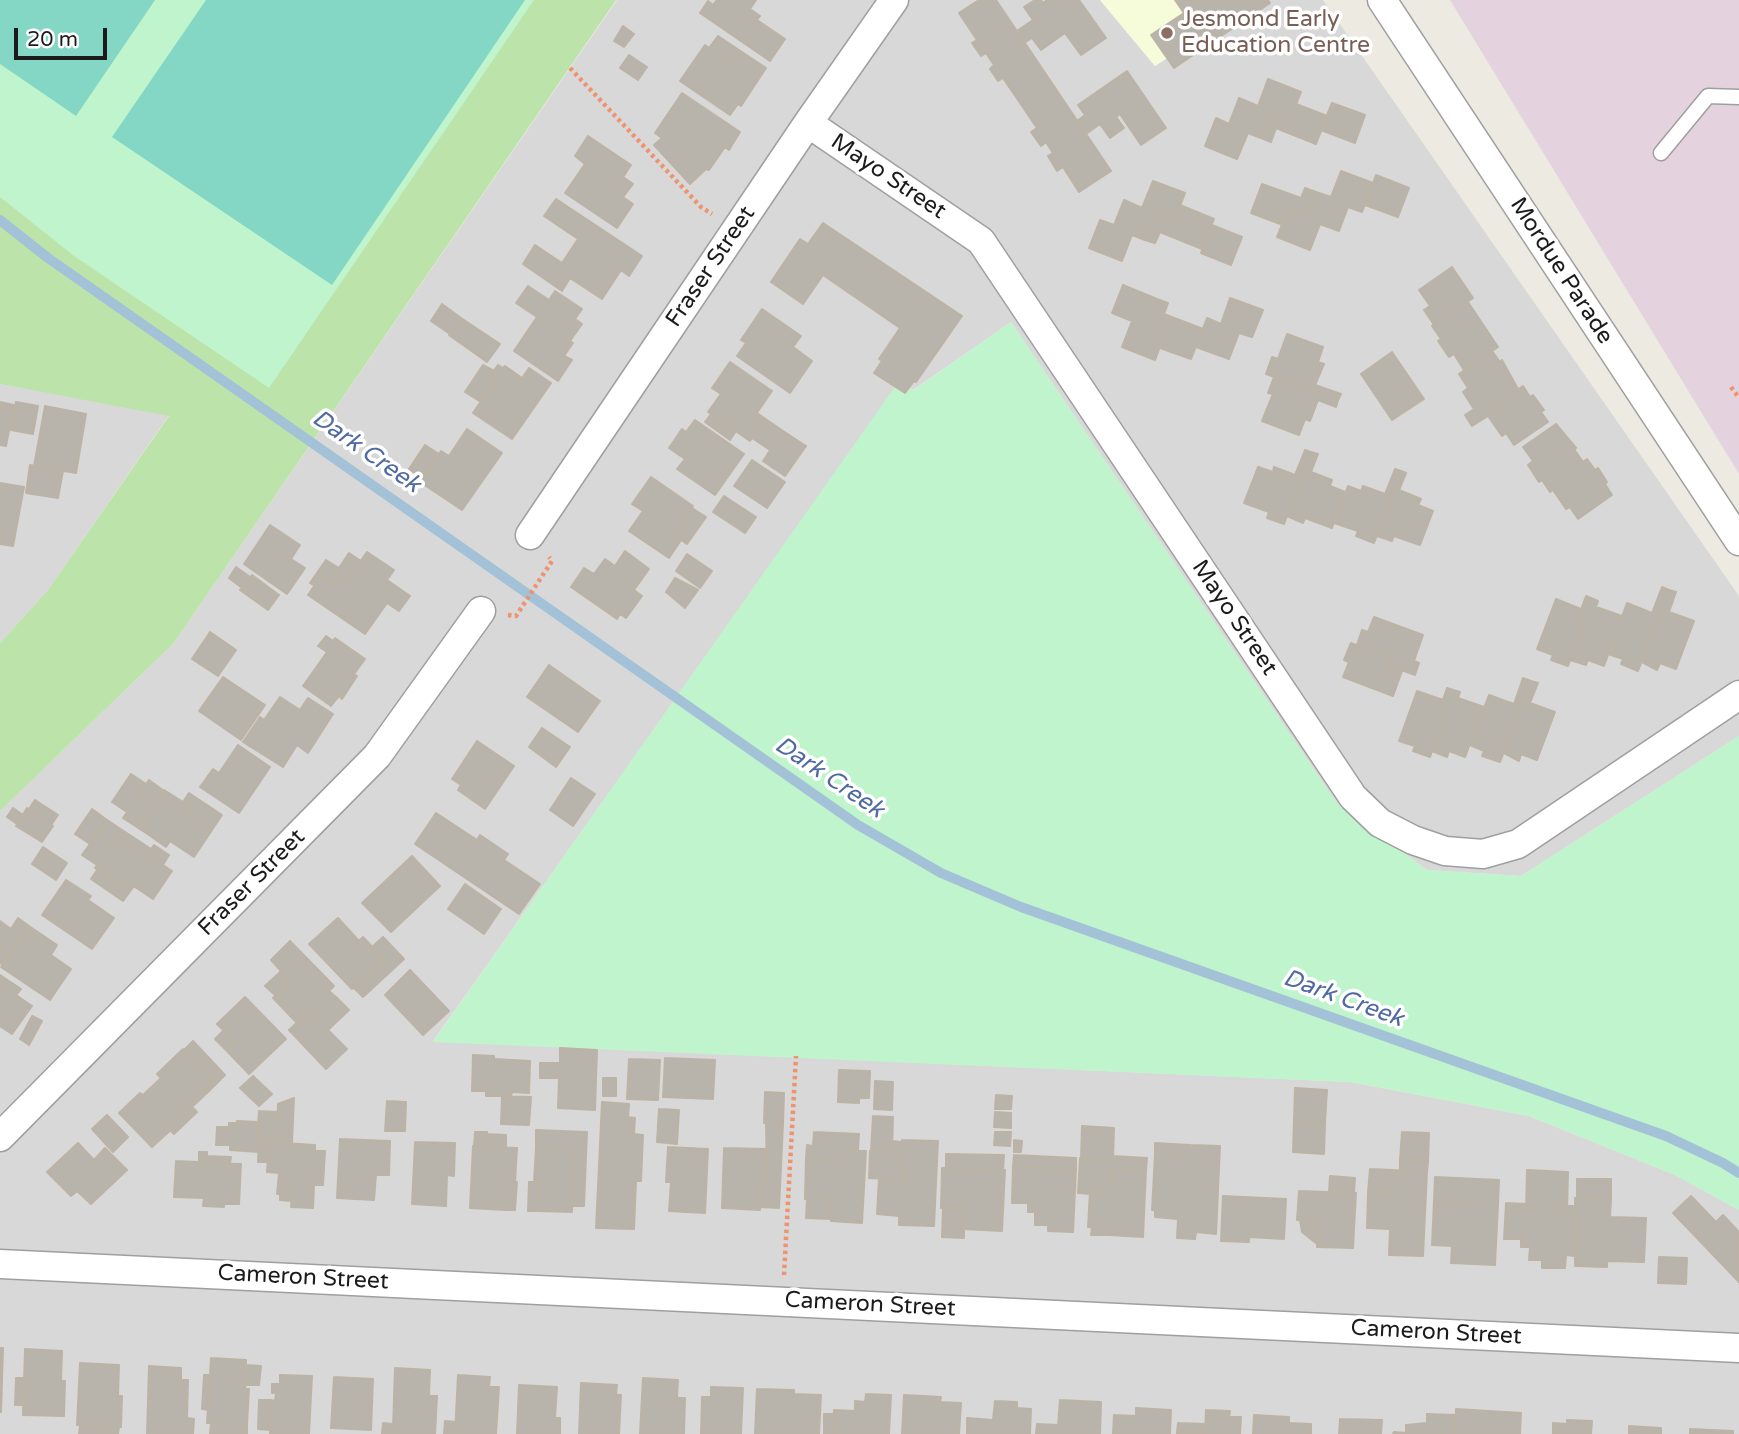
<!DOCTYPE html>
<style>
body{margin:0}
#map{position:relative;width:1739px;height:1434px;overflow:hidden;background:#eceae1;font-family:"Varela Round",sans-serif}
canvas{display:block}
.scale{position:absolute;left:14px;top:28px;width:93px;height:32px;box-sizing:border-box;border:4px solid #1b1b1b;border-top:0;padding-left:9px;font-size:21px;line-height:24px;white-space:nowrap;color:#1b1b1b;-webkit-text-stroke:5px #fff;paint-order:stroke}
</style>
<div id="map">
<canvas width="1739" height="1434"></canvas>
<div class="scale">20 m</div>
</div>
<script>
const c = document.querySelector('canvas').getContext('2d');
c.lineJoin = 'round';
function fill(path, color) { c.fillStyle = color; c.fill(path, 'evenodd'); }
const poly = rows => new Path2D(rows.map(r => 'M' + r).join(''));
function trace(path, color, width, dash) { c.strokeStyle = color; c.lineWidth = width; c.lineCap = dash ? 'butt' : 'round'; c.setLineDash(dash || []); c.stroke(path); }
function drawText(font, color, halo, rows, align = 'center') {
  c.font = font + ' "Varela Round",sans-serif'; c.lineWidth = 7; c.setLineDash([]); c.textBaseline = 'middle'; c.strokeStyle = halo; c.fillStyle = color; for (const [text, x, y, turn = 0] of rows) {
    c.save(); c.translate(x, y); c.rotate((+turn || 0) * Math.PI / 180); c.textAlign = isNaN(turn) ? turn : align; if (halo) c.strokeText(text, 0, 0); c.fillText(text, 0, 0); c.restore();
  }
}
fill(poly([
 [617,0,1100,0,1155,66,1256,0,1323,0,1739,596,1739,736,1521,876,1427,870,1336,802,1011,322,913,390,900,382,433,1041,1351,1082,1529,1116,1675,1175,1739,1210,1739,1434,0,1434,0,811,173,644],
 [0,384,169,415,48,590,0,643]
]), '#d9d8d8');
fill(poly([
 [1450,0,1739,0,1739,474]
]), '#e4d3de');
fill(poly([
 [1100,0,1256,0,1155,66]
]), '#f6fcda');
fill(poly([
 [0,0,616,0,173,644,0,811,0,643,48,590,169,416,0,384]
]), '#bce3aa');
fill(poly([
 [0,0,534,0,269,388,74,256,0,197],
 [1011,322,1336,802,1427,870,1521,876,1739,736,1739,1210,1675,1175,1529,1116,1351,1082,433,1042,899,381,914,390]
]), '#c0f4cd');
fill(poly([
 [0,0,155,0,76,116,0,64],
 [206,0,525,0,332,285,112,137]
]), '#84d6c5');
trace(poly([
 [0,220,48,258,858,825,941,873,1021,907,1666,1136,1723,1163,1739,1173]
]), '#a4c2d7', 10);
const building = poly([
 [717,0,756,0,750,9,760,16,757,20,785,39,770,61,700,13,708,1,713,5,717,0],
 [979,0,996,0,1111,171,1079,192,1063,167,1057,171,1048,156,1053,153,1046,142,1041,146,1031,132,1037,128,1003,78,998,81,990,69,994,65,986,53,981,56,972,43,977,40,959,13,979,0],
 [1035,0,1041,0,1043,3,1047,0,1079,0,1106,38,1081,55,1065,33,1041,50,1032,38,1024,43,1017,31,1033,20,1024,7,1035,0],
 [1175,0,1268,0,1270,3,1174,68,1151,35,1184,13,1175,0],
 [623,26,634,34,624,47,614,41,623,26],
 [718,36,739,50,731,63,709,48,718,36],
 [705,45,731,63,739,50,766,68,741,106,738,104,730,115,680,81,705,45],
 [629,55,647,67,638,80,620,68,629,55],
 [1127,71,1166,128,1141,145,1120,114,1116,117,1124,128,1110,138,1100,124,1086,134,1077,121,1085,115,1078,105,1127,71],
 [1268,79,1301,92,1289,121,1271,114,1261,138,1248,133,1237,159,1205,146,1216,118,1229,124,1239,98,1258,106,1268,79],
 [682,93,740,132,729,150,725,147,709,170,706,169,690,184,654,145,662,138,655,133,682,93],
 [1332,103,1365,115,1355,143,1321,130,1332,103],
 [1296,104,1327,116,1316,144,1276,128,1271,142,1261,138,1271,114,1289,121,1296,104],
 [588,136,631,165,614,191,633,204,617,228,565,193,585,164,575,156,588,136],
 [1341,171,1373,183,1362,212,1348,207,1339,231,1320,224,1310,250,1277,237,1288,209,1307,216,1316,192,1331,197,1341,171],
 [1376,175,1409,188,1398,217,1365,205,1376,175],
 [623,177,633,184,623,197,614,191,623,177],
 [1153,181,1185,193,1174,222,1155,215,1145,240,1132,235,1122,261,1089,248,1100,220,1114,225,1124,200,1142,208,1153,181],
 [1262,184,1301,198,1305,188,1316,192,1307,216,1288,209,1283,225,1251,213,1262,184],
 [556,199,642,256,629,276,621,270,602,299,570,278,562,291,523,264,535,245,562,263,578,239,544,216,556,199],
 [1180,205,1214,219,1202,249,1160,232,1155,243,1145,240,1155,215,1174,222,1180,205],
 [823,223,962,316,916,382,914,381,905,393,874,373,882,361,879,359,900,328,823,275,803,304,771,282,800,239,808,244,823,223],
 [1212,225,1242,237,1231,265,1201,253,1212,225],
 [1452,267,1473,298,1434,325,1424,310,1430,306,1419,290,1452,267],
 [1123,285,1157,299,1147,324,1166,331,1155,360,1122,347,1132,321,1112,313,1123,285],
 [528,286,549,300,555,291,582,309,575,319,582,324,570,341,573,343,564,356,572,360,558,381,514,351,537,317,516,303,528,286],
 [1230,298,1263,310,1252,337,1239,333,1229,359,1196,347,1207,318,1221,324,1230,298],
 [1157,299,1168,303,1164,314,1203,329,1191,359,1160,348,1166,331,1147,324,1157,299],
 [1468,302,1498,347,1464,370,1454,354,1449,357,1438,341,1441,339,1432,326,1468,302],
 [442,304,461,318,450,334,431,321,442,304],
 [762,309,801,336,793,347,812,361,790,393,737,356,746,343,741,340,762,309],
 [461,318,500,344,487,362,449,335,461,318],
 [1287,334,1323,347,1318,362,1324,364,1315,385,1341,394,1338,400,1266,374,1272,357,1278,359,1287,334],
 [1492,351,1500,362,1502,360,1518,389,1493,406,1496,411,1472,426,1465,415,1474,409,1463,392,1468,388,1459,374,1492,351],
 [1392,352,1424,399,1392,420,1361,374,1392,352],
 [730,362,772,391,754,417,763,422,750,441,708,412,721,394,712,388,730,362],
 [483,365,494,371,488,379,496,384,494,387,492,385,481,402,465,392,483,365],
 [498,365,503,368,505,366,522,378,518,384,540,399,512,439,473,413,492,385,494,387,496,384,488,379,498,365],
 [529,368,551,383,540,399,518,384,529,368],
 [1274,377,1338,400,1336,407,1318,400,1310,421,1305,419,1299,435,1262,421,1273,394,1268,393,1274,377],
 [1523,386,1530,397,1533,395,1544,410,1541,412,1548,422,1514,445,1506,433,1502,436,1488,416,1496,411,1493,406,1523,386],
 [0,402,14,405,6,446,0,445,0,402],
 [16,402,38,406,33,434,11,430,16,402],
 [45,406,86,414,76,473,34,466,45,406],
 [757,413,783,431,770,450,752,438,763,422,754,417,757,413],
 [711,414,736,431,730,440,705,422,711,414],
 [695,420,744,454,715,495,677,469,685,459,669,448,682,429,686,432,695,420],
 [1556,424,1576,448,1574,449,1583,462,1559,479,1562,484,1550,492,1542,480,1539,482,1528,465,1533,461,1523,447,1556,424],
 [467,429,502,453,462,510,420,482,441,451,449,456,467,429],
 [783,431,806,446,785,476,763,461,783,431],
 [425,445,439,454,422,478,409,469,425,445],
 [1305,450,1311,452,1284,524,1267,518,1269,512,1244,503,1258,467,1273,472,1274,467,1295,475,1305,450],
 [1311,452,1318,454,1311,472,1332,480,1330,486,1345,492,1332,528,1305,518,1303,523,1287,516,1311,452],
 [1587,459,1595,470,1598,468,1607,482,1605,484,1612,495,1578,519,1570,507,1566,509,1553,490,1562,484,1559,479,1587,459],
 [752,460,785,482,767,508,734,486,752,460],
 [30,465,63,471,58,498,26,493,30,465],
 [1395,469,1401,471,1374,543,1356,536,1358,531,1334,523,1348,486,1361,491,1363,486,1385,494,1395,469],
 [1401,471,1406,473,1399,490,1421,499,1418,505,1433,511,1420,545,1394,536,1392,541,1377,536,1401,471],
 [651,477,693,506,674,535,681,540,669,558,629,531,643,511,632,504,651,477],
 [0,483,24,487,13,546,0,544,0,483],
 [724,496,756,517,745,533,713,512,724,496],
 [692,508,706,517,687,544,674,535,692,508],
 [270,525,300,545,291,559,305,568,287,594,244,564,270,525],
 [625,551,649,569,634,590,642,596,626,618,620,614,617,619,571,587,584,568,594,574,605,559,615,566,625,551],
 [367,552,394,570,387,580,410,596,399,611,387,603,365,634,308,595,321,576,334,585,340,576,347,580,367,552],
 [349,553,361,561,347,580,340,576,334,585,321,576,315,586,310,583,326,560,339,568,349,553],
 [687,554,712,571,700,588,676,571,687,554],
 [236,567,250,577,242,588,229,578,236,567],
 [252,575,279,595,268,610,240,590,252,575],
 [675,578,698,590,685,608,666,592,675,578],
 [1662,587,1669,590,1638,671,1621,664,1623,659,1608,654,1627,603,1652,613,1662,587],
 [1669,590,1676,592,1669,612,1694,621,1676,669,1660,663,1657,670,1642,662,1669,590],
 [1586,596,1598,601,1596,607,1622,616,1604,666,1588,660,1586,665,1570,660,1583,625,1576,623,1586,596],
 [1556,599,1581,609,1576,623,1583,625,1568,666,1551,660,1553,655,1537,649,1556,599],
 [1374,617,1423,635,1414,661,1419,663,1415,675,1388,665,1391,659,1357,645,1362,630,1368,632,1374,617],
 [210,632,236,650,218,676,192,659,210,632],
 [326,636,333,641,335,638,365,659,354,674,357,676,342,699,339,696,331,706,303,686,327,652,318,646,326,636],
 [1351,643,1391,659,1388,665,1402,671,1393,696,1343,677,1349,662,1344,660,1351,643],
 [549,665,600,701,578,732,527,697,549,665],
 [223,677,265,705,241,740,199,711,223,677],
 [1523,678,1531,681,1500,762,1482,756,1484,751,1470,745,1489,695,1514,704,1523,678],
 [1531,681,1538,683,1530,703,1555,712,1537,760,1521,754,1519,761,1504,753,1531,681],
 [1447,688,1460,692,1458,698,1484,707,1465,757,1449,751,1447,757,1432,751,1445,716,1438,714,1447,688],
 [1417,691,1443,700,1438,714,1445,716,1430,757,1413,751,1415,746,1399,741,1417,691],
 [280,697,300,710,308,698,333,714,308,753,297,745,283,767,243,742,260,717,264,720,280,697],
 [542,728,570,747,556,767,529,747,542,728],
 [477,741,514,766,485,809,458,790,461,785,452,779,477,741],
 [238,745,270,767,239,813,200,787,213,769,219,773,238,745],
 [131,774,146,784,127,812,112,802,131,774],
 [571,778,595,794,573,826,550,810,571,778],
 [149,780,164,791,142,823,150,828,146,833,123,818,149,780],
 [164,790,191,807,187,813,212,830,194,857,170,841,166,847,146,833,150,828,142,823,164,790],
 [189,793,222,815,212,830,187,813,191,807,183,802,189,793],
 [35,800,58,815,51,825,29,809,35,800],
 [13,808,23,815,17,824,7,817,13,808],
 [27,808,53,826,42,842,16,826,27,808],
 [92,809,107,820,90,844,75,834,92,809],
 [436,813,477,840,480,835,508,854,504,860,540,884,519,914,415,844,436,813],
 [107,820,151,849,154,845,169,855,163,865,117,835,97,865,82,855,107,820],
 [117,835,172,871,153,899,126,881,122,887,95,868,117,835],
 [43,847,67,863,56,880,32,864,43,847],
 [412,856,440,886,391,932,362,903,412,856],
 [97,870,122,887,126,881,134,886,123,901,91,879,97,870],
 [66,880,91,896,88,900,114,918,92,949,42,915,66,880],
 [465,884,501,909,484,934,448,909,465,884],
 [18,918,29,926,3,965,0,963,0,921,11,929,18,918],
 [338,918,359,941,363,937,384,959,352,989,309,944,338,918],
 [29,926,57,945,51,955,71,969,50,1000,1,967,29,926],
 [383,937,404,959,363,997,354,988,384,959,372,947,383,937],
 [290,941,334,986,329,991,337,998,312,1022,305,1015,297,1023,273,998,289,983,279,973,281,971,271,960,290,941],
 [410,970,449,1011,423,1035,385,995,410,970],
 [279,973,289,983,276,996,265,986,279,973],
 [0,975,21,989,16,995,0,984,0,975],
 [0,984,32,1006,12,1034,0,1026,0,984],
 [245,997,286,1039,249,1074,226,1050,234,1041,217,1024,245,997],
 [337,998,349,1010,328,1030,347,1049,326,1069,289,1030,305,1015,312,1022,337,998],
 [32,1016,42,1021,29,1045,20,1039,32,1016],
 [224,1030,234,1041,226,1050,215,1039,224,1030],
 [193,1041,225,1075,209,1091,205,1087,213,1080,184,1050,193,1041],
 [560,1048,597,1050,595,1110,558,1108,559,1078,540,1078,540,1063,560,1063,560,1048],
 [183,1049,213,1080,169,1122,174,1127,152,1147,119,1113,140,1093,143,1095,161,1078,157,1074,183,1049],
 [473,1055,494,1056,494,1059,530,1061,529,1093,512,1092,511,1096,486,1096,486,1091,472,1091,473,1055],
 [665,1058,715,1060,713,1099,663,1097,665,1058],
 [629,1059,660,1060,658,1100,627,1099,629,1059],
 [839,1070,870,1071,869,1098,859,1098,859,1103,838,1102,839,1070],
 [253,1076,272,1094,259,1106,240,1088,253,1076],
 [603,1078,616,1078,616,1096,603,1096,603,1078],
 [875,1081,893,1082,892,1110,874,1109,875,1081],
 [205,1087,209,1091,192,1107,197,1112,174,1134,170,1130,174,1127,169,1122,205,1087],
 [1295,1088,1327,1090,1325,1122,1294,1120,1295,1088],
 [765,1092,784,1093,783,1124,764,1123,765,1092],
 [996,1095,1012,1096,1011,1109,995,1109,996,1095],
 [502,1096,531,1097,529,1125,501,1124,502,1096],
 [294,1098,292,1143,269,1142,268,1162,258,1162,259,1139,277,1139,278,1104,294,1098],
 [387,1101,406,1102,405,1131,385,1131,387,1101],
 [602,1102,629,1104,628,1117,635,1118,634,1134,643,1135,641,1181,636,1181,634,1229,596,1228,602,1102],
 [659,1109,679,1110,677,1144,657,1142,659,1109],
 [259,1111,278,1112,277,1139,257,1138,259,1111],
 [995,1112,1011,1113,1011,1128,994,1127,995,1112],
 [107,1115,128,1137,113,1152,92,1129,107,1115],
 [873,1116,893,1117,892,1152,871,1151,873,1116],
 [1294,1120,1325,1122,1324,1154,1293,1152,1294,1120],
 [237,1121,258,1122,259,1152,230,1150,230,1145,216,1145,217,1127,229,1127,229,1123,237,1123,237,1121],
 [766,1123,783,1124,779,1208,760,1207,761,1179,767,1179,766,1123],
 [1082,1126,1114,1128,1113,1160,1081,1158,1082,1126],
 [536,1130,587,1132,584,1206,572,1206,575,1149,536,1147,536,1130],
 [475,1132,487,1132,486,1146,474,1146,475,1132],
 [814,1132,859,1134,858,1150,843,1150,842,1160,806,1158,807,1145,813,1146,814,1132],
 [995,1132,1011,1132,1010,1146,994,1145,995,1132],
 [1402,1132,1429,1133,1428,1162,1400,1160,1402,1132],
 [487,1134,506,1135,506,1147,486,1146,487,1134],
 [340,1139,390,1141,389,1175,376,1175,374,1200,337,1198,340,1139],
 [902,1140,938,1141,934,1226,899,1225,899,1216,877,1214,879,1178,905,1180,905,1168,901,1168,902,1140],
 [1014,1140,1022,1141,1021,1152,1014,1152,1014,1140],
 [892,1141,902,1142,901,1168,905,1168,905,1180,869,1178,870,1151,892,1152,892,1141],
 [269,1142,315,1145,315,1151,325,1151,323,1185,314,1185,313,1208,291,1207,292,1194,277,1194,279,1173,267,1172,269,1142],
 [415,1142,455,1143,454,1176,447,1175,446,1206,412,1204,415,1142],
 [78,1143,94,1160,105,1148,127,1170,91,1204,77,1191,71,1196,47,1172,78,1143],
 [1155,1143,1190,1145,1190,1157,1155,1155,1155,1143],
 [1190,1145,1220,1146,1216,1234,1196,1232,1195,1239,1177,1238,1178,1219,1155,1217,1155,1210,1152,1210,1155,1155,1190,1157,1190,1145],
 [473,1146,517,1148,515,1183,506,1182,505,1210,470,1208,473,1146],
 [536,1147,575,1149,572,1212,538,1211,539,1182,534,1182,536,1147],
 [668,1147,708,1149,705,1213,669,1211,671,1182,666,1182,668,1147],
 [724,1148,767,1149,767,1179,761,1179,760,1210,722,1208,724,1148],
 [843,1150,866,1151,862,1223,831,1221,832,1200,805,1199,806,1158,842,1160,843,1150],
 [199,1152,207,1152,207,1156,231,1157,230,1163,199,1162,199,1152],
 [946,1154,1004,1155,1003,1170,946,1168,946,1154],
 [1014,1155,1076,1158,1076,1169,1013,1167,1014,1155],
 [1113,1156,1147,1158,1146,1170,1112,1169,1111,1191,1090,1190,1090,1194,1078,1193,1080,1158,1113,1160,1113,1156],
 [1400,1160,1428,1162,1427,1172,1400,1171,1400,1160],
 [176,1161,241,1164,239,1204,224,1204,224,1207,203,1206,204,1198,174,1197,176,1161],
 [1013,1167,1076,1169,1073,1232,1048,1231,1048,1225,1035,1225,1035,1212,1028,1212,1028,1203,1012,1203,1013,1167],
 [942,1168,1005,1170,1002,1231,963,1229,964,1209,941,1208,942,1168],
 [1112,1169,1146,1170,1143,1237,1109,1235,1110,1228,1088,1227,1090,1190,1111,1191,1112,1169],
 [1370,1169,1393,1170,1391,1193,1368,1192,1370,1169],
 [1393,1170,1427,1172,1423,1256,1389,1255,1390,1229,1367,1228,1368,1192,1391,1193,1393,1170],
 [1527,1170,1568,1172,1567,1211,1526,1210,1527,1170],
 [1330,1176,1355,1178,1354,1193,1329,1192,1330,1176],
 [1435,1177,1499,1180,1498,1204,1434,1201,1435,1177],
 [1577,1179,1611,1179,1611,1199,1577,1198,1577,1179],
 [506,1182,517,1182,515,1210,505,1210,506,1182],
 [529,1182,539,1182,538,1211,528,1211,529,1182],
 [1299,1191,1356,1193,1353,1248,1317,1247,1318,1221,1297,1220,1299,1191],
 [280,1194,292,1194,292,1201,280,1200,280,1194],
 [1223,1196,1286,1199,1284,1239,1249,1237,1249,1242,1221,1241,1223,1196],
 [1691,1196,1716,1222,1723,1215,1739,1232,1739,1282,1673,1213,1691,1196],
 [1575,1198,1611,1199,1610,1217,1646,1218,1644,1262,1607,1261,1607,1267,1575,1266,1575,1198],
 [807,1199,832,1200,831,1219,806,1218,807,1199],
 [1434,1201,1498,1204,1495,1265,1451,1263,1452,1246,1432,1245,1434,1201],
 [1506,1203,1526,1204,1526,1210,1567,1211,1567,1206,1575,1206,1574,1256,1566,1255,1565,1268,1542,1268,1542,1260,1529,1260,1530,1247,1521,1247,1521,1239,1504,1239,1506,1203],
 [943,1208,964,1209,964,1238,942,1237,943,1208],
 [1300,1220,1318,1221,1317,1244,1302,1232,1300,1220],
 [1092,1227,1110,1228,1109,1235,1091,1235,1092,1227],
 [1659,1257,1687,1258,1686,1284,1658,1283,1659,1257],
 [0,1348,3,1348,1,1412,0,1412,0,1348],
 [25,1349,62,1351,61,1381,65,1381,64,1416,23,1415,25,1349],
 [211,1358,246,1360,245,1389,249,1389,247,1425,207,1423,211,1358],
 [80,1363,119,1365,118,1396,122,1396,121,1427,77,1425,80,1363],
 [246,1365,261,1366,259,1385,245,1385,246,1365],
 [149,1366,181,1368,181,1380,188,1380,187,1418,194,1419,193,1434,147,1434,149,1366],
 [395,1368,430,1370,429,1396,437,1396,435,1434,402,1434,402,1429,393,1429,395,1368],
 [204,1375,210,1375,209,1410,202,1409,204,1375],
 [280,1375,312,1376,309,1434,270,1434,271,1400,275,1401,276,1393,272,1393,272,1384,280,1384,280,1375],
 [458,1375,490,1377,489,1387,499,1387,496,1434,455,1434,458,1375],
 [334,1377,373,1379,371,1430,331,1428,334,1377],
 [16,1378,24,1378,24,1405,15,1405,16,1378],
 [643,1378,678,1380,677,1398,685,1398,684,1434,640,1434,643,1378],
 [581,1383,617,1385,616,1395,621,1395,619,1434,579,1434,581,1383],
 [519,1385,557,1387,555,1418,560,1418,560,1434,517,1434,519,1385],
 [711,1387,743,1388,741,1434,701,1434,702,1397,711,1397,711,1387],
 [757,1389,794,1390,794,1394,821,1395,819,1434,755,1434,757,1389],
 [866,1394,891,1395,889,1434,833,1434,834,1410,855,1411,855,1401,865,1402,866,1394],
 [904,1395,941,1397,940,1402,961,1403,959,1434,902,1434,904,1395],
 [259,1400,271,1400,270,1430,258,1429,259,1400],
 [1060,1400,1101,1402,1100,1434,1036,1434,1037,1424,1058,1425,1060,1400],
 [995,1401,1017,1402,1017,1408,1031,1409,1030,1434,967,1434,967,1418,993,1420,995,1401],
 [1136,1408,1171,1410,1170,1434,1113,1434,1114,1415,1136,1416,1136,1408],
 [1456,1409,1521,1413,1520,1434,1455,1434,1456,1409],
 [1206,1410,1230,1411,1229,1417,1241,1417,1240,1434,1177,1434,1177,1432,1205,1433,1206,1410],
 [824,1414,833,1414,833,1434,824,1434,824,1414],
 [1427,1414,1455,1415,1454,1434,1393,1434,1394,1432,1406,1433,1406,1425,1427,1423,1427,1414],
 [1254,1415,1289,1417,1289,1423,1311,1424,1311,1434,1253,1434,1254,1415],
 [1340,1419,1382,1420,1381,1434,1339,1434,1340,1419],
 [1567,1420,1592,1421,1591,1434,1553,1434,1553,1423,1567,1424,1567,1420],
 [445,1421,456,1422,455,1434,444,1434,445,1421],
 [211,1423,247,1425,247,1434,210,1434,211,1423],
 [383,1423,393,1424,393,1429,402,1429,402,1434,382,1434,383,1423],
 [1178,1423,1205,1424,1205,1433,1177,1432,1178,1423],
 [80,1425,92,1425,91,1434,79,1434,80,1425],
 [92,1425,119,1427,118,1434,91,1434,92,1425],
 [1629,1426,1661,1428,1661,1434,1629,1434,1629,1426],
 [1690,1429,1733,1431,1733,1434,1690,1434,1690,1429]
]);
fill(building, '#b8b3ab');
trace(building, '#bcb3a5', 2);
const service = poly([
 [1661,153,1708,96,1739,97]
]);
const minor = poly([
 [1382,0,1739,541],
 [808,123,981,241,1353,797,1380,823,1413,840,1445,851,1483,854,1518,844,1739,695],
 [530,535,808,123,894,0],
 [0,1137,377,756,481,611],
 [0,1264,1739,1348]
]);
trace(service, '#9f9f9f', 17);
trace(minor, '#9f9f9f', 31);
trace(poly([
 [570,68,701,207,712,214],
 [1731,387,1739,398],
 [508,615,516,616,552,561,549,557],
 [784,1275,796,1056]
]), '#ee936f', 4.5, [3.5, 3.5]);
trace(service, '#fff', 14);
trace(minor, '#fff', 28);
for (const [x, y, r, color] of [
 [1167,33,7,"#8d6e63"]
]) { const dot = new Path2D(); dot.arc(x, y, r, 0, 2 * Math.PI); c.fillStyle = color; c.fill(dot); trace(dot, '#fff', 2.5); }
drawText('23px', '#785e54', '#fff', [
 ["Jesmond Early",1181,20],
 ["Education Centre",1181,46]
], 'left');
drawText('23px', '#1b1b1b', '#fff', [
 ["Mayo Street",888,177,34],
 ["Fraser Street",711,267,-56],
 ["Mordue Parade",1561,271,57],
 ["Mayo Street",1234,618,56],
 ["Fraser Street",252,883,-45],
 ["Cameron Street",303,1278,3],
 ["Cameron Street",870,1305,3],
 ["Cameron Street",1436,1333,3]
]);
drawText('italic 24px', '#506aa2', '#fff', [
 ["Dark Creek",366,452,35],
 ["Dark Creek",829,778,34],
 ["Dark Creek",1343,999,20]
]);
</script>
